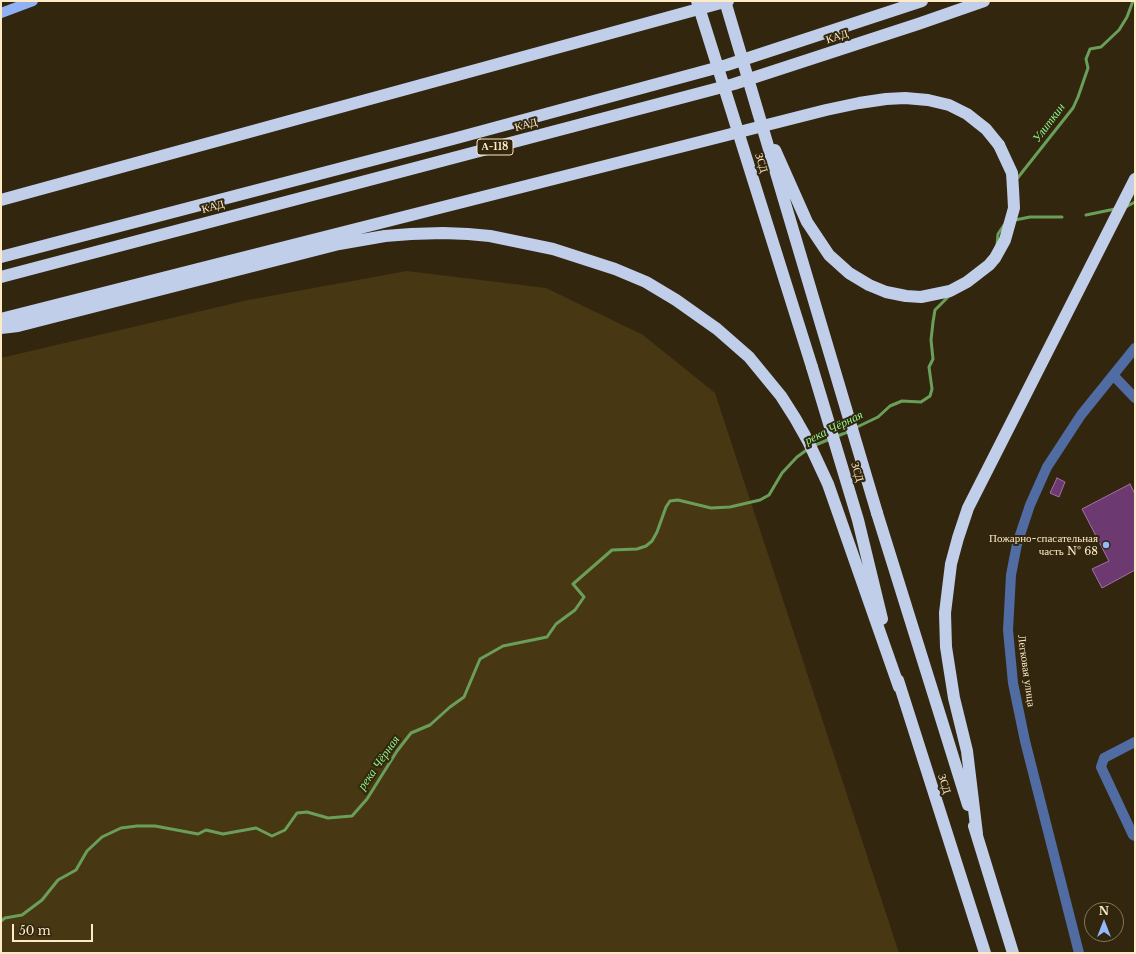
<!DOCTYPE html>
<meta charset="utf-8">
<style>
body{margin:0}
#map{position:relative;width:1136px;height:954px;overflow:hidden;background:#32260e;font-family:"Libre Baskerville",serif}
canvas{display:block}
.frame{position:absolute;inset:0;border:2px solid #feebc6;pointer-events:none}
.north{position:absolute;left:1084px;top:902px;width:40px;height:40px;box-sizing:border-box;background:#32260e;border:1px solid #847558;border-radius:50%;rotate:0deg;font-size:11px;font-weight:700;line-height:16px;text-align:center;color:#feebc6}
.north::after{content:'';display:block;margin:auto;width:14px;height:18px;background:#94b7fd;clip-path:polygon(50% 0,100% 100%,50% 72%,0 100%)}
.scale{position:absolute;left:12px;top:924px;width:81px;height:18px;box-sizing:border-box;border:2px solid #feebc6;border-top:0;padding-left:5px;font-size:12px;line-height:14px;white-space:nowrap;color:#feebc6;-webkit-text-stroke:3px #32260e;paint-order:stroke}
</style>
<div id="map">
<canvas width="1136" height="954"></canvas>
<div class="frame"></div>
<div class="north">N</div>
<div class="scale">50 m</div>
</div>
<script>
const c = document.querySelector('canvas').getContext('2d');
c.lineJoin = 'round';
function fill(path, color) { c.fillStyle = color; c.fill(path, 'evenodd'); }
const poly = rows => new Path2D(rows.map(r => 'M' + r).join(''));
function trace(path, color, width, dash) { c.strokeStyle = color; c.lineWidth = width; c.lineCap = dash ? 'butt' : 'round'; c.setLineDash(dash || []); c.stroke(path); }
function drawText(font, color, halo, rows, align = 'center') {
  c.font = font + ' "Libre Baskerville",serif'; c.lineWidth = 4; c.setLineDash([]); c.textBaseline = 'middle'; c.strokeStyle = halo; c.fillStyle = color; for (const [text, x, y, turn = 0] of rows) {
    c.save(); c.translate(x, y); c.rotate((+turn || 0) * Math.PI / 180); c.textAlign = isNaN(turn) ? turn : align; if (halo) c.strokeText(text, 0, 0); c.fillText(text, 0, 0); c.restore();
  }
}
fill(poly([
 [407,271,546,288,643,335,715,393,899,953,1,953,1,358,248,300]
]), '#483713');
trace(poly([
 [1016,180,1073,108,1078,97,1088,68,1086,59,1090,49,1101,47,1119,30,1127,17,1133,1],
 [1124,208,1135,202],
 [1086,215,1115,209],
 [1015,220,1030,217,1062,217],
 [997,245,998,234,1004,225],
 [855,428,878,417,890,406,902,401,921,402,930,396,932,389,929,367,933,359,931,340,933,322,935,310,950,295],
 [835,437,850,431],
 [813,446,830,439],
 [1,921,5,918,22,915,42,900,58,880,76,870,87,851,102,837,121,828,137,826,155,826,198,834,206,830,223,834,256,828,272,836,285,830,297,813,307,812,328,818,352,816,367,799,397,751,411,733,430,725,450,707,464,697,480,659,503,646,547,637,556,624,575,610,584,597,573,584,612,550,637,549,646,546,652,541,657,532,666,507,670,501,678,500,711,508,730,507,760,500,769,495,782,473,797,457,808,449]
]), '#6a9f5a', 3);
const building = poly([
 [1057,478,1065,482,1059,497,1050,493,1057,478],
 [1130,484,1135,494,1135,570,1102,588,1092,569,1109,561,1082,509,1130,484]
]);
fill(building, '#6c3a71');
trace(building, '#a570aa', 1);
trace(poly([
 [1113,375,1135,398],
 [1135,742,1104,758,1101,767,1133,835,1135,836],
 [1079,953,1025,741,1013,683,1008,630,1011,575,1017,544,1030,505,1047,467,1081,415,1135,348]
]), '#516ca3', 10);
trace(poly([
 [1,13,33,1]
]), '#90b2f5', 10);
trace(poly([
 [1,200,728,1],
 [1,257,453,139,727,65,922,1],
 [1,277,734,84,918,24,984,1],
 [1,319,826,110,859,103,886,99,905,98,928,100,949,105,967,114,986,129,999,145],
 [1,328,18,326,339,244,385,236,411,234,443,233,468,234,490,236,553,249,615,269,646,282,676,300,717,329,749,357,781,396,795,418,808,441,828,484,899,687],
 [812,367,858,520,882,619],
 [877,513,968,805],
 [898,680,985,953],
 [974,826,1013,953],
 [977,834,967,751,954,698,946,647,945,613,951,564,958,538,968,508,1135,179]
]), '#c0ceea', 12);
trace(poly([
 [697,1,812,367],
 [725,1,877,513],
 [775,150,807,222,829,255,849,273,869,285,886,292,906,296,921,297,950,291,967,282,989,265,995,258,1005,240,1014,208,1013,189,1012,173,999,145]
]), '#c0ceea', 12);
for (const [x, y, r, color] of [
 [1106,545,4,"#94b7fd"]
]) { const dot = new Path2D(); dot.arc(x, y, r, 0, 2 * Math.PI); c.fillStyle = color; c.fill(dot); trace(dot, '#32260e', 1.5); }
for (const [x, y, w] of [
 [495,147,36]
]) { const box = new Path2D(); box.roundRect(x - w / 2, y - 8, w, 16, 3); c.fillStyle = '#32260e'; c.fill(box); trace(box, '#feebc6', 1); }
drawText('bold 10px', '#feebc6', null, [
 ["А-118",495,147]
]);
drawText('11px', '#feebc6', '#32260e', [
 ["КАД",837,37,-18],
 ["КАД",526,125,-15],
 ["ЗСД",761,163,72],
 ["КАД",213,207,-15],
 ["ЗСД",857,472,73],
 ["Легковая улица",1026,671,82],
 ["ЗСД",944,784,72]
]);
drawText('11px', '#feebc6', '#32260e', [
 ["Пожарно-спасательная",1098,539],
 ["часть № 68",1098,552]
], 'right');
drawText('italic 12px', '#8cf58a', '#32260e', [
 ["Улиткин",1049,123,-53],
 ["река Чёрная",834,428,-26],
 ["река Чёрная",379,763,-55]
]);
</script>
